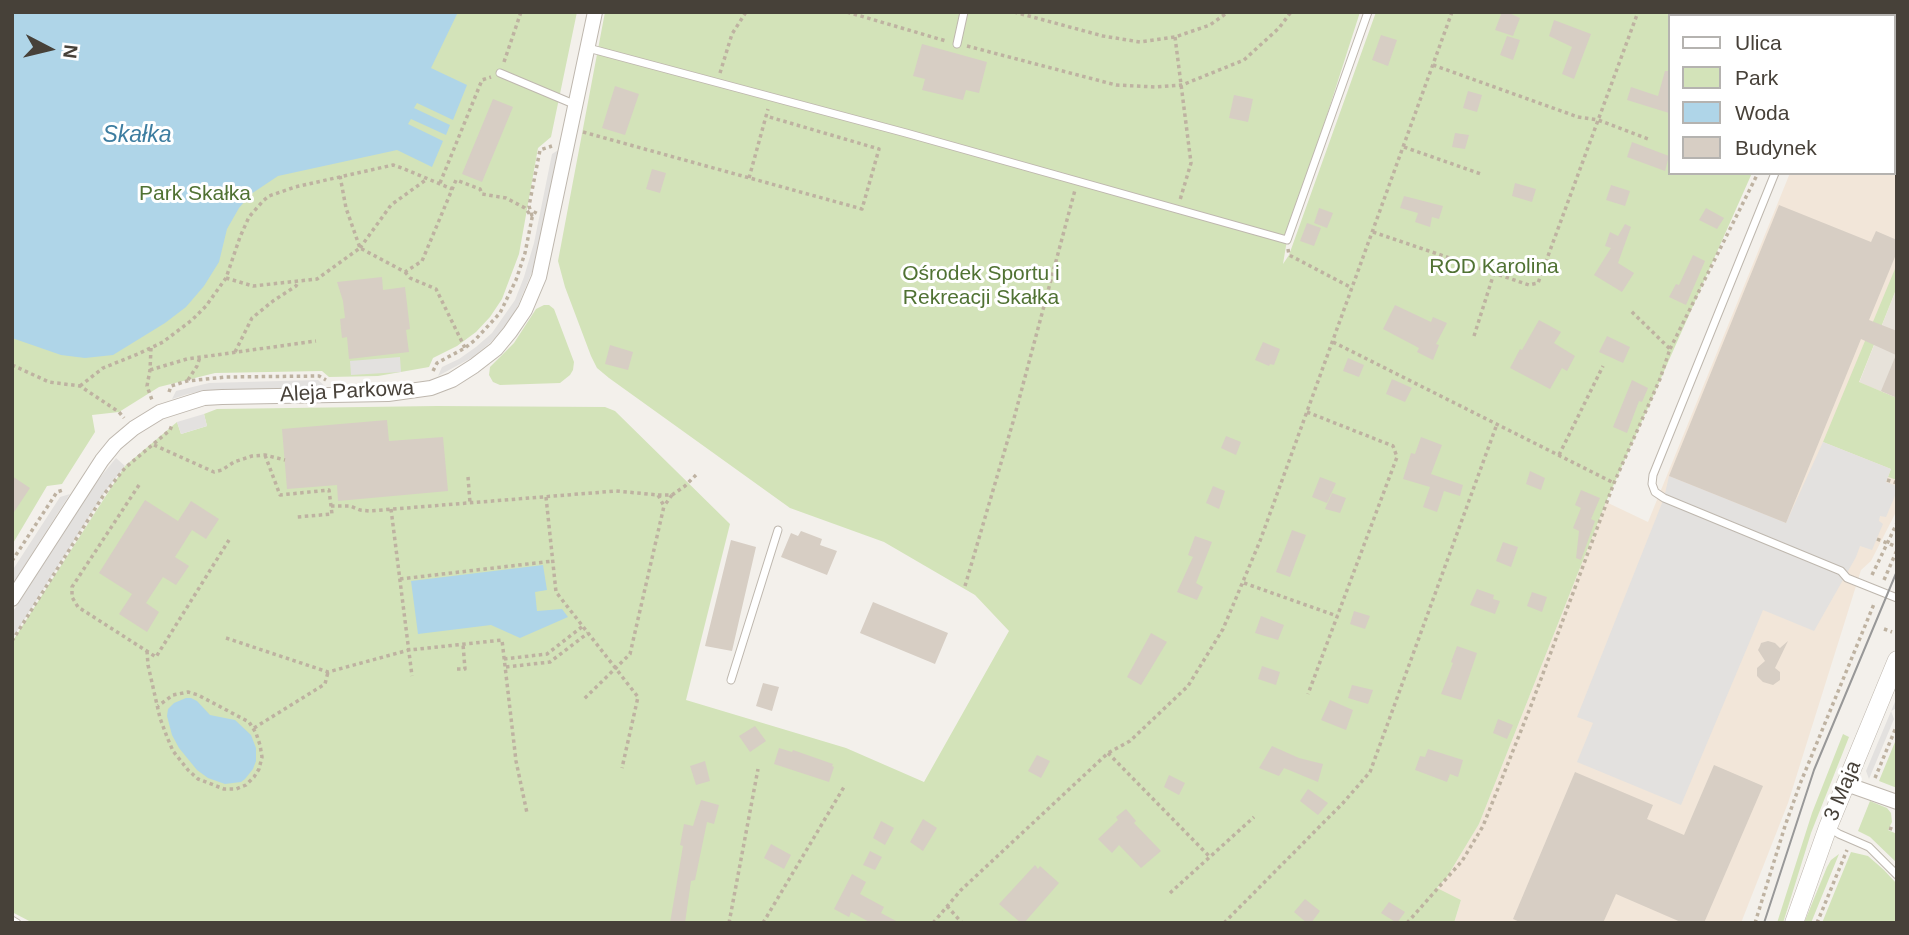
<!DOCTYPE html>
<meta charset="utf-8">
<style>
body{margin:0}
#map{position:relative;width:1909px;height:935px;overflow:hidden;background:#f3f0eb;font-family:Helvetica,sans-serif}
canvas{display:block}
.frame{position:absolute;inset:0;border:14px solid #474139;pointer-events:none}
.legend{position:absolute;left:1668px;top:14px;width:228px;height:161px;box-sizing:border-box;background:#fff;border:2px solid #b5b3b0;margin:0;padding:9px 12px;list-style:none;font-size:21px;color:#474139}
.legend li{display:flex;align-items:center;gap:14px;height:35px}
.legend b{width:35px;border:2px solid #b5b3b0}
.north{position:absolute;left:14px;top:14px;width:70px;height:70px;-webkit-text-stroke:5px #fff;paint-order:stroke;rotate:97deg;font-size:19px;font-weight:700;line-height:28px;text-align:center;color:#474139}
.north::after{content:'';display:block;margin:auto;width:24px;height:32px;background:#474139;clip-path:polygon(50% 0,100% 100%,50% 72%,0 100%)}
</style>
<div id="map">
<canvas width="1909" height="935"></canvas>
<div class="frame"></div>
<ul class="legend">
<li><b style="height:9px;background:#fff"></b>Ulica</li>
<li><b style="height:19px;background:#d3e3b9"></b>Park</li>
<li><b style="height:19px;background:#afd5e8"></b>Woda</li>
<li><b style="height:19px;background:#d7cec4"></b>Budynek</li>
</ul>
<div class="north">N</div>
</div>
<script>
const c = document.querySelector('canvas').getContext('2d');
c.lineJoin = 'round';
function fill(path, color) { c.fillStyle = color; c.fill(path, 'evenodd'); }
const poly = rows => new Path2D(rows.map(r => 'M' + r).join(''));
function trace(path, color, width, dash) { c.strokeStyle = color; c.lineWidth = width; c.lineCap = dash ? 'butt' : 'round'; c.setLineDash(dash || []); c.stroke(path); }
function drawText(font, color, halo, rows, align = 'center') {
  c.font = font + ' Helvetica,sans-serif'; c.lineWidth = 6; c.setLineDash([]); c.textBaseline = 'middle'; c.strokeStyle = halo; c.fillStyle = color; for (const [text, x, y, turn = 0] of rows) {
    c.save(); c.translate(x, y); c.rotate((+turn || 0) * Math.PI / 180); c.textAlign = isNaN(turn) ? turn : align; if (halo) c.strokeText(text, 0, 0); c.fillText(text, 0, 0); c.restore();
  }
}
fill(poly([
 [1897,287,1897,398,1859,383]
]), '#e7e2da');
fill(poly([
 [1852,12,1897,12,1897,287,1859,382,1897,398,1897,510,1871,561,1861,570,1788,803,1741,923,1454,923,1461,900,1437,889,1447,877,1479,824,1606,502,1648,522,1790,173,1893,173,1893,16,1850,16]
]), '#f2e6d9');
fill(poly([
 [12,12,577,12,551,137,538,148,519,254,502,299,490,317,476,332,457,346,433,358,429,367,378,376,329,377,322,371,215,373,159,387,119,412,92,415,95,432,62,484,47,486,12,545],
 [605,12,1360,12,1287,240,1283,264,1289,255,1376,12,1815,12,1813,16,1669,16,1669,173,1752,173,1606,502,1479,824,1447,877,1437,888,1461,900,1454,923,33,923,12,912,12,642,125,466,177,422,181,434,207,426,204,414,217,409,437,406,605,407,615,411,730,524,686,700,846,748,924,782,1009,631,975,595,884,542,790,508,609,378,597,368,591,356,565,287,558,261],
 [1897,264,1897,287,1859,382,1897,398,1897,480,1888,477,1891,469,1823,442],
 [544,305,549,305,554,309,574,362,573,370,570,375,560,383,500,385,493,382,489,375,490,367,514,343,536,309],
 [1843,734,1849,737,1811,833,1783,923,1777,923,1812,813],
 [1897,737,1897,788,1879,781],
 [1870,801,1887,808,1891,813,1892,822,1888,830,1897,834,1897,863,1870,837,1858,831],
 [1851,852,1868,856,1884,870,1897,884,1897,923,1822,923],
 [1839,854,1811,923,1804,923,1827,867,1831,860]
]), '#d3e3b9');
fill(poly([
 [560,149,534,267,517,308,505,327,491,342,473,357,438,376,442,367,459,359,476,347,492,333,515,300,524,277,534,243,552,154],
 [400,357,401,372,351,375,350,361],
 [318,380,326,387,204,391,188,394,172,399,176,391,209,383],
 [204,414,207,426,181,434,177,422],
 [1823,442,1891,469,1886,482,1897,486,1897,491,1886,517,1880,516,1879,521,1883,524,1872,550,1860,546,1856,557,1814,631,1763,610,1681,805,1577,762,1593,723,1577,717,1664,498,1669,476,1786,523],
 [116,458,125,466,105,492,12,639,12,613,94,485],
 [70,494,12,585,12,571,60,497],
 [1897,697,1897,708,1891,711,1894,719,1869,779,1866,771]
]), '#e3e1df');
fill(poly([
 [12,12,458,12,431,68,467,85,453,120,417,103,414,108,450,125,446,135,411,119,408,124,443,141,432,167,397,150,278,176,251,194,239,208,227,229,219,262,204,286,186,307,165,323,113,355,85,358,61,355,12,338],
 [543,565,547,590,535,592,537,611,562,609,568,617,520,638,491,625,418,634,411,581],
 [186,698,191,698,197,701,210,715,235,720,251,735,256,748,256,761,253,769,245,779,241,782,225,784,208,778,197,770,179,748,172,735,167,716,168,709,174,703]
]), '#afd5e8');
fill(poly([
 [1502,12,1507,12,1520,18,1513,36,1495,30],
 [1554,20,1591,34,1574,79,1562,74,1572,47,1549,36],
 [1381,35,1397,40,1388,66,1372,60],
 [1507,36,1520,40,1513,60,1500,55],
 [922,44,987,62,979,93,966,90,963,100,922,90,925,79,913,76],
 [1665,71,1669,71,1669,113,1627,100,1631,87,1658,96],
 [615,86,639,94,625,135,602,128],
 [1468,91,1482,95,1477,112,1463,108],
 [1234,95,1253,99,1248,122,1229,118],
 [493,99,513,107,482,182,462,174],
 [1455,133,1469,135,1465,149,1452,147],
 [1632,142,1669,156,1665,171,1627,157],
 [652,169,666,173,660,193,646,189],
 [1515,183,1536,189,1532,202,1512,196],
 [1611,185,1630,191,1625,206,1606,200],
 [1404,196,1443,206,1439,219,1432,217,1430,227,1415,222,1418,213,1400,208],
 [1779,205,1871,242,1876,231,1897,240,1897,252,1869,320,1897,331,1897,398,1881,391,1896,355,1861,339,1786,523,1669,476],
 [1319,208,1333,213,1327,228,1314,223],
 [1706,208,1724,218,1717,229,1699,220],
 [1307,223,1321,228,1314,246,1300,241],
 [1625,224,1631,227,1618,263,1634,273,1622,292,1594,275,1611,248,1605,246,1610,232,1618,236],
 [1693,255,1705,261,1686,305,1669,297,1676,284,1679,285],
 [382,277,383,290,405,287,410,329,406,330,409,352,349,359,347,337,342,338,340,319,345,318,343,301,337,282],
 [1395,305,1431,322,1433,317,1447,323,1436,344,1439,345,1433,360,1417,352,1419,348,1383,329],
 [1539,320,1561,332,1554,343,1575,356,1567,371,1562,368,1550,389,1510,368,1520,349,1522,350],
 [1607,336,1630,347,1623,363,1599,352],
 [1263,342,1280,349,1274,365,1270,364,1269,366,1255,360],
 [610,345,633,352,628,370,605,364],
 [1348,358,1364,365,1359,377,1343,371],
 [1392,379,1412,388,1405,402,1386,394],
 [1632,380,1648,388,1642,402,1639,401,1627,433,1613,427],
 [387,420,389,441,443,437,448,491,338,501,337,485,287,489,282,429],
 [1226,436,1241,442,1236,455,1221,448],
 [1421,437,1442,445,1431,474,1463,485,1460,496,1444,491,1437,512,1423,507,1430,487,1403,479,1411,453,1415,454],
 [1530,471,1545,478,1541,490,1526,484],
 [12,476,30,488,12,515],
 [1320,477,1336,483,1327,503,1312,497],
 [1213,486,1225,491,1219,509,1206,503],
 [1581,490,1600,498,1591,519,1595,521,1581,560,1576,558,1579,531,1573,528,1581,508,1575,505],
 [1332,493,1346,498,1340,513,1325,509],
 [145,500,178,521,191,501,219,519,206,539,192,530,175,557,189,566,176,585,163,577,146,603,159,612,147,632,119,614,132,594,99,573],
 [1292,530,1306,535,1290,577,1276,572],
 [801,531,822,539,820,545,837,551,827,575,781,557,791,533,798,536],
 [1195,536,1212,542,1196,583,1203,587,1197,600,1177,592,1193,557,1188,555],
 [731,540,756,547,732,651,705,646],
 [1503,542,1518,547,1511,567,1496,561],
 [1477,589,1494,595,1493,599,1500,601,1495,614,1470,605],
 [1532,592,1547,597,1542,612,1527,606],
 [873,602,948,633,935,664,860,633],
 [1354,611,1370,616,1365,629,1350,624],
 [1261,616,1284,625,1278,640,1255,633],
 [1151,633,1167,642,1141,685,1127,677],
 [1768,641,1775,643,1780,648,1788,641,1775,668,1780,672,1780,680,1773,685,1763,682,1757,676,1757,668,1765,661,1758,650,1760,646,1761,643],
 [1457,646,1477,653,1461,700,1441,694,1453,663,1451,662],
 [1262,666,1280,672,1276,685,1258,679],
 [763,683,779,687,772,711,756,706],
 [1352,685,1373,690,1368,704,1348,698],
 [1330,700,1353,710,1346,730,1321,720],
 [1498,719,1513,725,1507,739,1493,733],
 [755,726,766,741,750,752,739,736],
 [1272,746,1299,758,1323,764,1318,782,1284,768,1279,776,1259,768],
 [779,748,792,752,793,750,833,764,832,766,834,767,829,782,774,764],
 [1428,749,1463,760,1458,777,1450,774,1447,782,1415,770,1420,756,1425,757],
 [1037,755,1050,761,1041,778,1028,771],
 [705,761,710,781,696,785,690,766],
 [1714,765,1763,786,1704,923,1683,923,1616,894,1603,923,1522,923,1513,919,1575,772,1653,805,1647,819,1684,835],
 [1169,775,1185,783,1179,795,1164,787],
 [1308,789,1328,803,1318,815,1300,801],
 [701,800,719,805,714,824,707,822,695,880,691,881,685,923,670,923,683,846,680,845,684,824,693,826],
 [1126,809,1136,821,1134,823,1161,851,1141,868,1119,845,1112,853,1098,839,1118,820,1116,817],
 [923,819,937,828,923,851,910,842],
 [881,821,894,828,885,845,873,838],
 [771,844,791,855,784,869,764,858],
 [870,851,882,857,875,870,863,865],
 [1035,865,1038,869,1040,866,1059,883,1024,923,1021,923,999,904],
 [852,874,866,882,860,894,884,907,881,913,900,923,871,923,851,912,849,917,834,909],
 [1305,899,1320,911,1311,923,1307,923,1294,912],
 [1389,902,1405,912,1397,923,1381,913]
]), '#d7cec4');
const service = poly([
 [1844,12,1844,16],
 [1836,16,1837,12],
 [957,44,964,12],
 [588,48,906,133,1287,240,1368,12],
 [500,73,576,105],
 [1775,173,1653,475,1652,484,1655,492,1664,498,1841,571,1847,578,1897,598],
 [731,680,778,530],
 [1828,827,1839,834,1869,847,1897,875],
 [12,920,17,923]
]);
const minor = poly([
 [12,599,102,460,115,444,134,428,160,412,204,398,222,397,388,394,431,388,452,380,474,366,496,349,510,332,525,310,539,277,595,12],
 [1846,784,1897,802]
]);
const tertiary = poly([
 [1794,923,1828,827,1897,660]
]);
trace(service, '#beb7ae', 9);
trace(minor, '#beb7ae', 16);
trace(tertiary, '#beb7ae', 19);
trace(poly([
 [847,12,946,41],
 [1014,12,1103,36,1140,42,1175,37,1210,25,1228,12],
 [1175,37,1191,163,1180,200],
 [967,46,1116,85,1156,87,1182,85,1244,60,1279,28,1291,12],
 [504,62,521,12],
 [1433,65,1578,117,1598,120,1651,140],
 [720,73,732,34,746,12],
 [583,132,862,209,879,149,766,116],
 [1404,147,1481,174],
 [340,176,346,208,360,248],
 [749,178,768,109],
 [440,183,482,80,491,77],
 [532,216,529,206,540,150,552,146],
 [1373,232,1529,285,1538,283,1638,12],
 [360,248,391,205,427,179],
 [1288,249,1289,255,1352,288],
 [405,272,410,278,436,289,465,348],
 [226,278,253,286,317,279,360,248,405,272,422,261,456,180,480,189,482,194,506,198,525,208,532,217],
 [1474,336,1494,273],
 [1333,342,1614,483],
 [151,348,150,370,147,386,152,400],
 [1670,349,1758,173],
 [235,352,252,318,273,301,296,286,298,282],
 [12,365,49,382,80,386,119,412,124,418],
 [150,370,187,359,316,341],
 [433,371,437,363,465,348,475,340,500,313,516,280,525,253,532,218,536,211],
 [188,380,197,366,200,357],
 [80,386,103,368,138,354,163,342,192,320,206,306,226,278,240,237,249,217,263,201,269,196,295,187,393,165,402,168,452,189],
 [169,392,171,386,187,381,226,377,319,376,326,380],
 [1307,412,1393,446,1397,457,1308,694],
 [154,445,214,472,222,470,234,462,252,456,265,455,285,460],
 [265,455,280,495,329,490,332,514,297,517],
 [1559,455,1603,366],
 [468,477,470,503],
 [1887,480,1897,483],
 [139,485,72,587,72,597,78,607,156,657,229,540],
 [658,495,672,495,664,506],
 [672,495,685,486,696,475],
 [546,497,556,592,638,697,622,768],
 [331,506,350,506,360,510,369,511,616,491,658,495,664,506,630,654,584,699],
 [391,509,412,676],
 [1877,539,1897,547],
 [12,561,57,492,63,490],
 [1872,575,1897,523],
 [400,579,553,561],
 [1884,580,1897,550],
 [1244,583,1337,616],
 [965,586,1013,422,1075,190],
 [1884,629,1892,632],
 [226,638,328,672,409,650,502,640,516,761,527,813],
 [12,641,105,493,125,468,170,430,172,425],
 [147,651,148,665,160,718,167,737,173,751,188,770,198,779,224,789,236,789,246,785,254,777,259,769,262,757,260,745,256,733,249,722,198,695,188,692,173,695,158,706],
 [504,659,547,654,583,626],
 [506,667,550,662,588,633],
 [457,669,465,669,463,644],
 [254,728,325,684,328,672],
 [1108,753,1210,857],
 [1875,778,1897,725],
 [1889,828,1897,831],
 [1170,893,1254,817],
 [947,906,962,923],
 [729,923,758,769],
 [763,923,844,787],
 [933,923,961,890,1108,753,1130,741,1188,686,1223,629,1260,541,1452,12],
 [1224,923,1343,803,1370,772,1497,424],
 [1407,923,1462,861,1483,826,1532,703,1614,483,1660,379,1670,349,1631,311],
 [1755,923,1785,826,1800,784,1874,604],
 [1817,923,1847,850]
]), '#beb2a1', 3.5, [3.5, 3.5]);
trace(service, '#fff', 7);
trace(minor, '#fff', 14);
trace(tertiary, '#fff', 18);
trace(poly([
 [1764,923,1814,770,1897,571]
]), '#989898', 2);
drawText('21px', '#507233', '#fff', [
 ["Park Skałka",195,194],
 ["ROD Karolina",1494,267],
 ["Ośrodek Sportu i",981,274],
 ["Rekreacji Skałka",981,298]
]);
drawText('21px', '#474139', '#fff', [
 ["Aleja Parkowa",347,392,-3],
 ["3 Maja",1843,791,-67]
]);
drawText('italic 23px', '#3d7da0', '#fff', [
 ["Skałka",137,136]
]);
</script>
